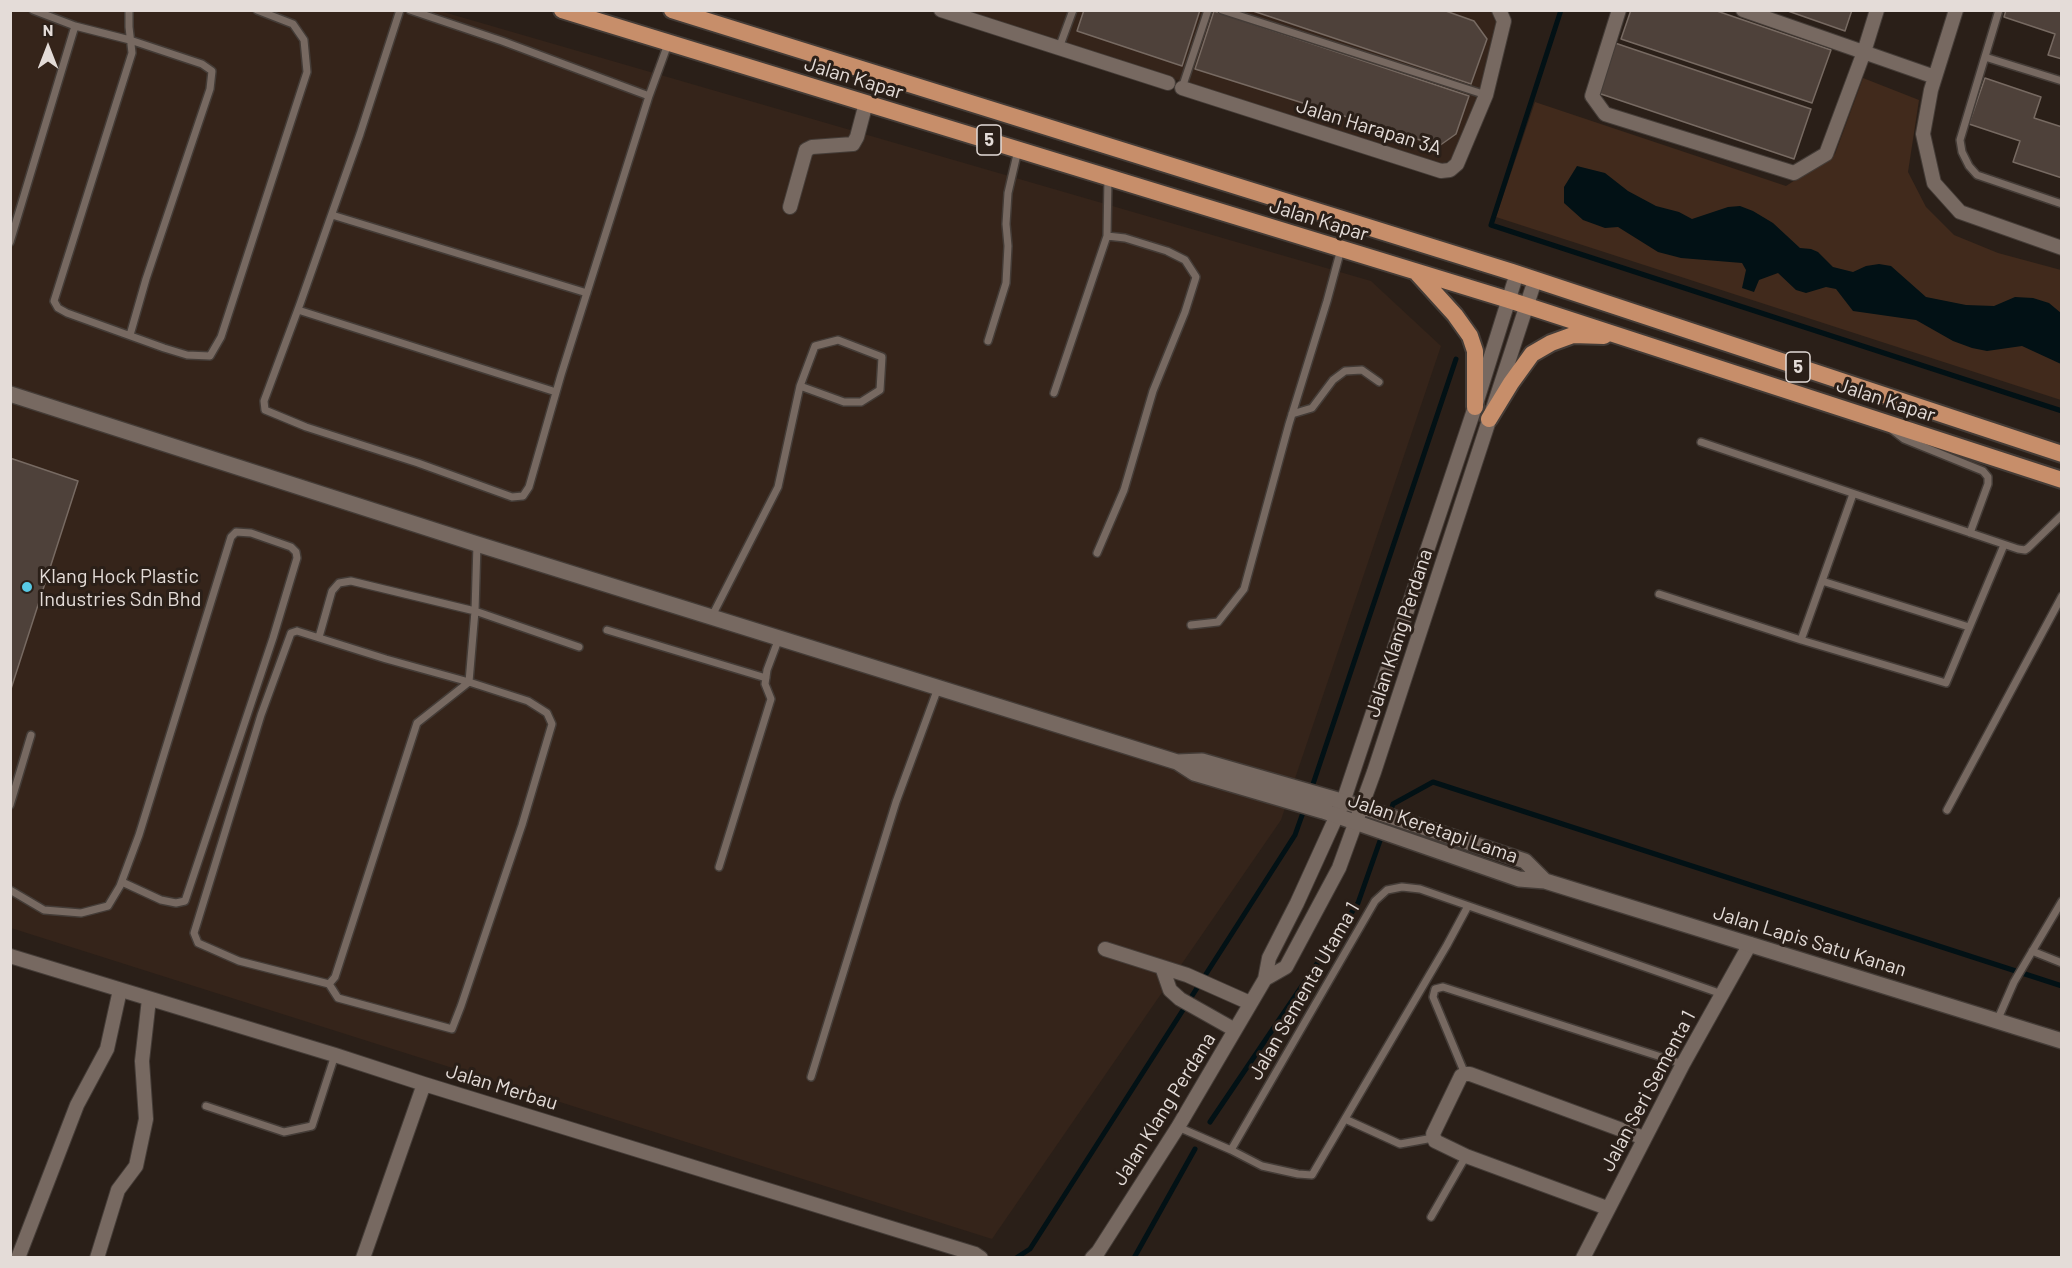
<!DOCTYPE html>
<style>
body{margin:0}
#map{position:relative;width:2072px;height:1268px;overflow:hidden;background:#2a1f18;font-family:Barlow,sans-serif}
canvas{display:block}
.frame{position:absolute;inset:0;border:12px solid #e4dcd8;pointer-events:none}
.north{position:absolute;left:18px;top:18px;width:60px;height:60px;-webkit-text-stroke:4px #2a1f18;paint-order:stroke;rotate:0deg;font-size:16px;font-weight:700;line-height:24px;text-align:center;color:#e4dcd8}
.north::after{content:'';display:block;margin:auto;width:21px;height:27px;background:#e4dcd8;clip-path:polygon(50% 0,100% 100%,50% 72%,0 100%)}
</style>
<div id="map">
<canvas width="2072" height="1268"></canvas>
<div class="frame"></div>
<div class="north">N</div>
</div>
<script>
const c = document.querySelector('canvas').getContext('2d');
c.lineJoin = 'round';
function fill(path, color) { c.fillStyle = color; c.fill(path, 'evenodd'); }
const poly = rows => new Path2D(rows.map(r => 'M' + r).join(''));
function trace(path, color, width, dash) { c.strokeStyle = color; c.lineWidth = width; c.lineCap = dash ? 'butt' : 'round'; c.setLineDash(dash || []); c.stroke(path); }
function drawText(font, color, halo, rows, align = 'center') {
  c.font = font + ' Barlow,sans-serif'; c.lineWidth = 6; c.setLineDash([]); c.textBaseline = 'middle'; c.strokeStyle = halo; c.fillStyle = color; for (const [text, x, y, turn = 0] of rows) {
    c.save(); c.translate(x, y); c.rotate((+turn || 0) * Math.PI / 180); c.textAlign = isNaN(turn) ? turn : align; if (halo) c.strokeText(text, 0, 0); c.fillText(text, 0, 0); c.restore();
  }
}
fill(poly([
 [1485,10,1495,14,1498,22,1477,102,1453,159,1442,164,960,11],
 [10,11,440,11,1371,281,1441,346,1281,820,992,1239,11,928]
]), '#35241a');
fill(poly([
 [1863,78,1919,100,1908,172,1926,207,1954,235,1998,253,2061,270,2061,400,1496,217,1535,102,1786,186,1835,154]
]), '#412a1c');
fill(poly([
 [1577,166,1605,173,1628,191,1656,206,1679,212,1692,219,1728,207,1740,206,1753,211,1773,223,1800,248,1811,249,1818,252,1833,267,1853,272,1866,266,1879,264,1891,266,1926,297,1966,305,1994,306,2015,297,2033,298,2049,303,2061,313,2061,364,2022,346,1987,351,1972,348,1953,341,1916,320,1853,311,1836,289,1826,287,1806,293,1796,290,1778,273,1759,280,1754,292,1742,288,1746,270,1742,263,1681,258,1658,252,1618,227,1605,228,1583,220,1564,203,1564,187]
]), '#021115');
trace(poly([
 [1561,10,1491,225,2062,411],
 [1311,790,1456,359],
 [1210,1122,1358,903,1393,804,1433,782,2062,986],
 [1016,1258,1030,1249,1295,835,1305,807],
 [1134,1258,1195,1149]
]), '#021115', 5);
const building = poly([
 [1084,10,1200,10,1182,66,1077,31,1084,10],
 [1250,10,1443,10,1474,21,1487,39,1471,84,1250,10],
 [1631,10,1714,10,1831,50,1812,103,1621,39,1631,10],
 [1785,10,1852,10,1845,31,1785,10],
 [2006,10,2062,10,2062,59,2048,55,2055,34,2004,17,2006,10],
 [1214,11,1469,96,1456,134,1439,146,1195,69,1214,11],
 [1615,43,1811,109,1794,159,1598,93,1615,43],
 [1985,78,2041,97,2034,118,2062,127,2062,178,2013,162,2020,141,1969,124,1985,78],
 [10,458,78,481,10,692,10,458]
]);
fill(building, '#4e413a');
trace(building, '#776a62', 1.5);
const service = poly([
 [129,10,129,27,132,53,54,301,58,308,67,313,164,348,187,355,210,356,221,337,307,72,304,40,293,24,257,10],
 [400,10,360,134,300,304,264,401,265,410,306,427,418,463,512,497,523,496,529,487,561,375,649,96,668,44],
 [410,10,502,41,649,96],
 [1222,10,1486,95],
 [1999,10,1960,140,1962,152,1969,166,1977,175,2062,204],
 [75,26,130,40,202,64,212,71,210,89,146,279,130,335],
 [1059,48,1073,10],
 [1985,57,2062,81],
 [1182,88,1208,10],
 [332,215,587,293],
 [10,242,75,26,33,10],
 [298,310,556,392],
 [988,341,1006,283,1008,246,1006,224,1008,193,1018,150],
 [1054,393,1107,236,1108,177],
 [1292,414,1312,408,1333,380,1345,371,1362,370,1379,382],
 [1891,429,1904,439,1983,471,1988,477,1988,484,1970,533],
 [1701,442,2018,549,2025,550,2028,548,2062,515],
 [1853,494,1801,640,1946,683,2004,545],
 [1097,553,1124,490,1153,391,1185,312,1196,277,1185,260,1167,251,1125,238,1107,236],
 [1822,581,1969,627],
 [1659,594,1801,640],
 [712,616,778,487,800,386,815,346,838,340,882,357,880,390,861,402,844,402,800,386],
 [1191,625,1218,622,1244,589,1289,424,1327,301,1341,249],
 [607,630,766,678],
 [297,631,386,659,469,682,417,723,335,977,329,984,239,961,198,943,194,933,261,715,291,633,297,631],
 [319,637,332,591,339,583,351,581,475,611,579,647],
 [10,805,31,735],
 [1947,810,2062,596],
 [719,867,771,699,765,684,767,670,779,638],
 [10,890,44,910,81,913,108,906,120,886,139,835,231,537,236,532,251,533,291,547,296,552,297,558,273,638,185,901,176,903,161,900,122,882],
 [2032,951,2062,963],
 [329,984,338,998,452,1029,461,1006,522,825,552,724,547,713,528,701,469,682,475,611,477,544],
 [1997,1021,2014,982,2062,901],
 [1465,1074,1433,997,1435,989,1443,987,1683,1064],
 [811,1077,896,802,938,688],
 [206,1106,284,1132,312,1126,335,1055],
 [1345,1119,1400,1144,1433,1138],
 [1178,1127,1231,1150,1375,901,1387,890,1402,887,1420,889,1722,994],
 [1231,1150,1262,1166,1298,1174,1312,1175,1447,945,1468,906],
 [1431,1217,1466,1156]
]);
const minor = poly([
 [941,10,1168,83],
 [1619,10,1592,96,1605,114,1794,173,1826,154,1864,52,1877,10],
 [1743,10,1935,77],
 [1956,10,1931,90,1923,134,1934,183,1960,212,2062,248],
 [1182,88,1441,171,1450,170,1457,164,1486,95,1504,21,1499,10],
 [790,207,806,150,812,147,853,144,857,137,866,103],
 [1105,949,1187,975,1250,1003],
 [10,956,335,1055,424,1084,975,1254,981,1258],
 [1162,967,1170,990,1180,999,1235,1030],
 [1265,979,1286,967,1339,868,1374,772,1535,280],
 [1607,1208,1466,1156,1435,1141,1433,1134,1461,1076,1465,1074,1470,1074,1644,1138],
 [18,1258,77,1105,107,1049,120,990],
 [97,1258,118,1190,136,1166,146,1119,142,1061,149,999],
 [363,1258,424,1084],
 [1092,1258,1098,1252,1178,1127,1265,979,1269,958,1297,903,1343,802,1475,407,1517,273],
 [1583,1258,1683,1064,1750,944]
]);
const tertiary = poly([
 [10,394,477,544,1177,762,1194,773,1323,811,1519,879,1545,881,2062,1041],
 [1177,762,1202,761,1362,807,1525,861,1545,881]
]);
const trunk = poly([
 [562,10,1509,300,2062,480],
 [672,10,1512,272,2062,454],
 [1416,272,1455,315,1470,336,1475,351,1475,407],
 [1489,419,1511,383,1532,354,1551,343,1573,335,1604,336]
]);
trace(service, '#443c37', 10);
trace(minor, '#443c37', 16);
trace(tertiary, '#443c37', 18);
trace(trunk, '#443c37', 20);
trace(service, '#776961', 7);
trace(minor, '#776961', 14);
trace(tertiary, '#776961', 15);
trace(trunk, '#c78e6a', 16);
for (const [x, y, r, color] of [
 [27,587,6,"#58c9e4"]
]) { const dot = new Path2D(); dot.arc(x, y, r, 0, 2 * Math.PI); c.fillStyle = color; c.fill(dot); trace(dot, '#2a1f18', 2); }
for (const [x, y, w] of [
 [989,140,24],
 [1798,367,24]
]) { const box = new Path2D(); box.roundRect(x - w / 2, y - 15, w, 30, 4.5); c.fillStyle = '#2a1f18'; c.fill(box); trace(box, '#e4dcd8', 1.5); }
drawText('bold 18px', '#e4dcd8', null, [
 ["5",989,140],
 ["5",1798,367]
]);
drawText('20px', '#e4dcd8', '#2a1f18', [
 ["Jalan Kapar",854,78,17],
 ["Jalan Harapan 3A",1369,127,17],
 ["Jalan Kapar",1319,220,17],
 ["Jalan Kapar",1886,400,18],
 ["Jalan Klang Perdana",1399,633,-72],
 ["Jalan Keretapi Lama",1433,828,19],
 ["Jalan Lapis Satu Kanan",1810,941,17],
 ["Jalan Sementa Utama 1",1304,991,-60],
 ["Jalan Merbau",502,1087,17],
 ["Jalan Seri Sementa 1",1648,1091,-62],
 ["Jalan Klang Perdana",1164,1109,-58]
]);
drawText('20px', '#e4dcd8', '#2a1f18', [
 ["Klang Hock Plastic",39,576],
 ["Industries Sdn Bhd",39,599]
], 'left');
</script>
